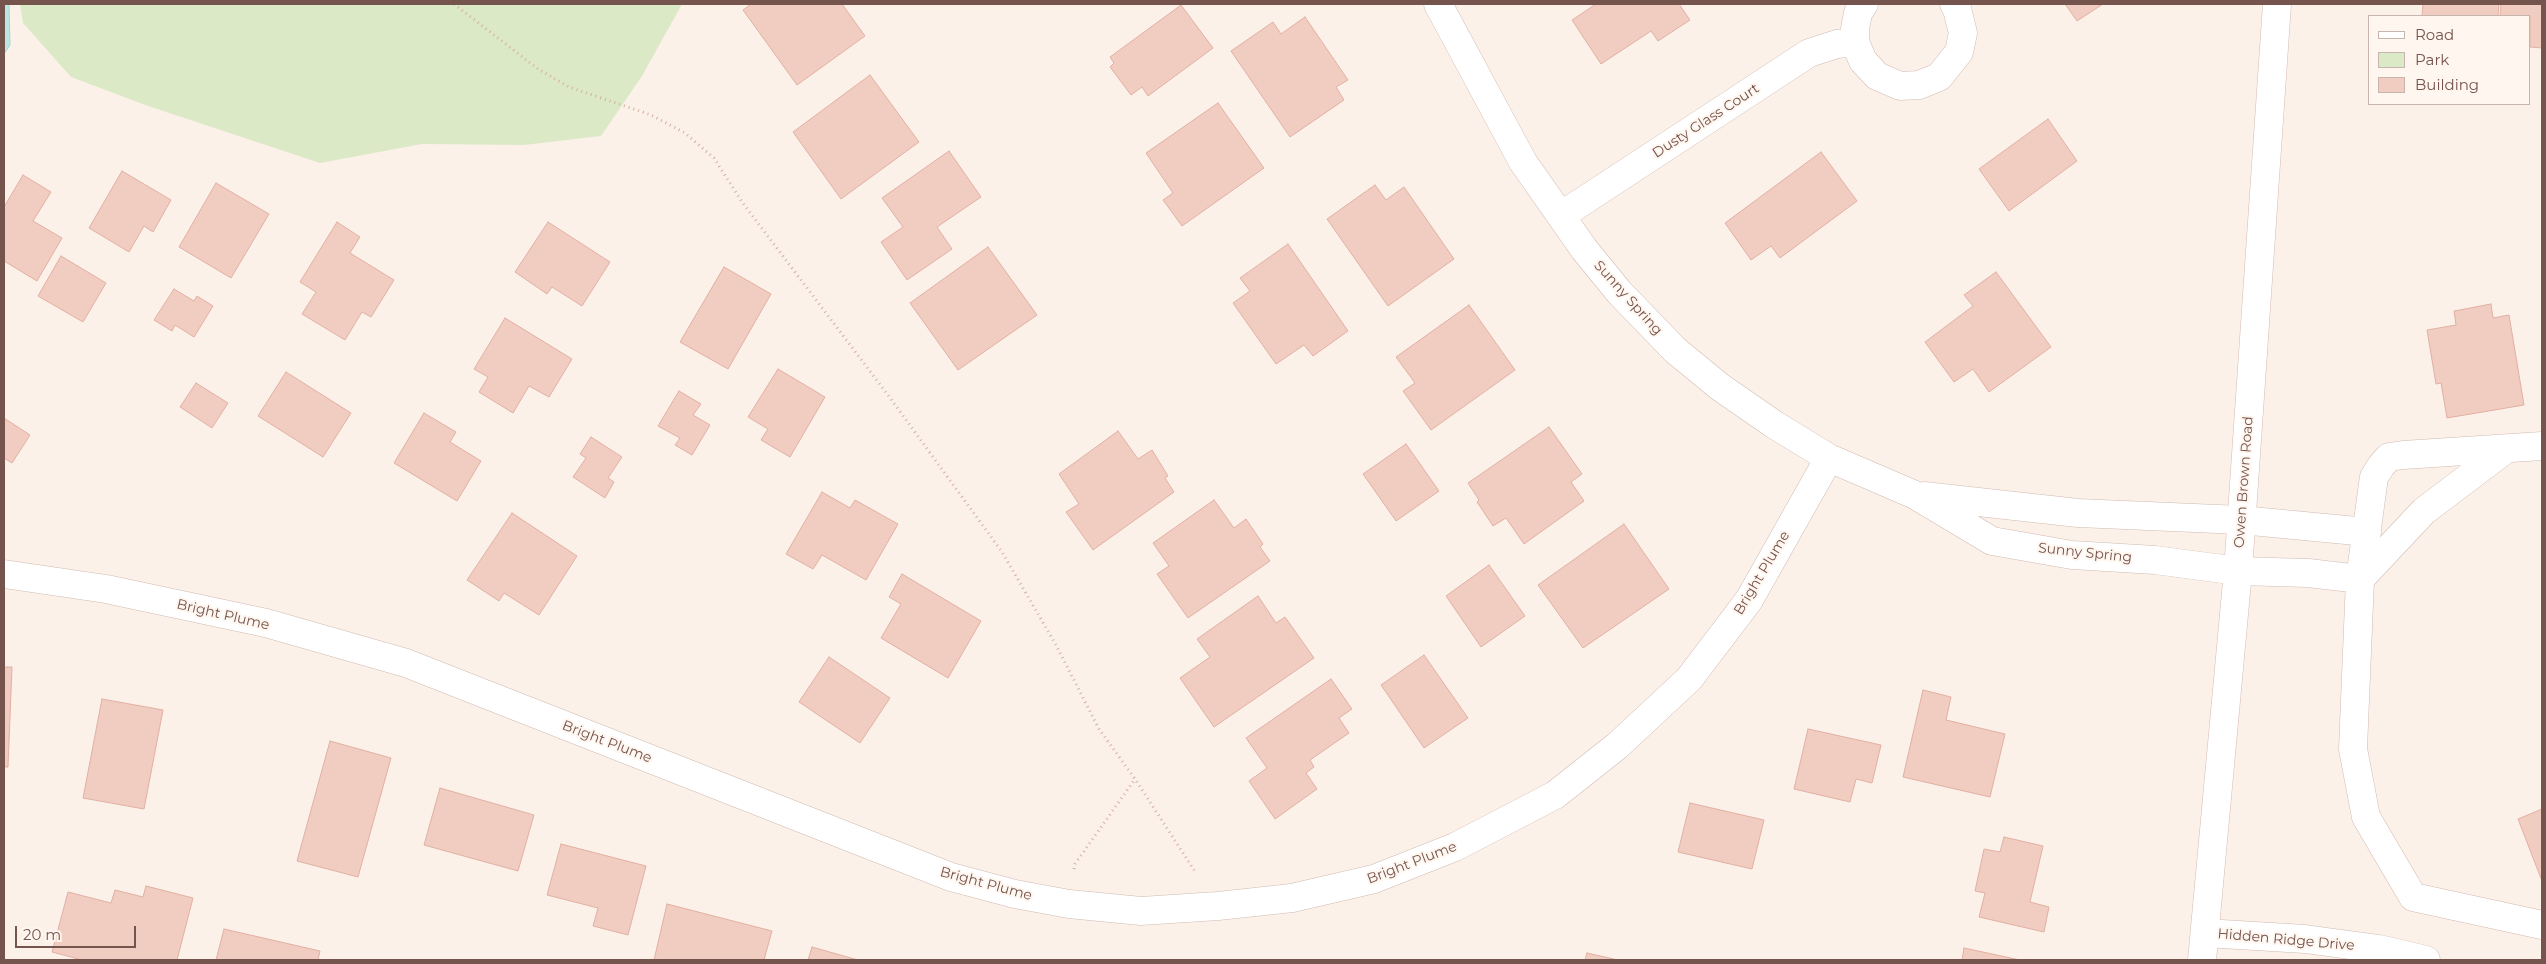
<!DOCTYPE html>
<style>
body{margin:0}
#map{position:relative;width:2546px;height:964px;overflow:hidden;background:#fcf1e9;font-family:Montserrat,sans-serif}
canvas{display:block}
.frame{position:absolute;inset:0;border:5px solid #75544d;pointer-events:none}
.legend{position:absolute;left:2368px;top:15px;width:162px;height:90px;box-sizing:border-box;background:#fef6ef;border:1px solid #c7b5ae;margin:0;padding:6px 9px;list-style:none;font-size:15px;color:#75544d}
.legend li{display:flex;align-items:center;gap:10px;height:25px}
.legend b{width:25px;border:1px solid #c7b5ae}
.scale{position:absolute;left:15px;top:926px;width:121px;height:22px;box-sizing:border-box;border:2px solid #75544d;border-top:0;padding-left:6px;font-size:15px;line-height:18px;white-space:nowrap;color:#75544d;-webkit-text-stroke:4px #fef6ef;paint-order:stroke}
</style>
<div id="map">
<canvas width="2546" height="964"></canvas>
<div class="frame"></div>
<ul class="legend">
<li><b style="height:6px;background:#fff"></b>Road</li>
<li><b style="height:14px;background:#dbe9c7"></b>Park</li>
<li><b style="height:14px;background:#f0ccc1"></b>Building</li>
</ul>
<div class="scale">20 m</div>
</div>
<script>
const c = document.querySelector('canvas').getContext('2d');
c.lineJoin = 'round';
function fill(path, color) { c.fillStyle = color; c.fill(path, 'evenodd'); }
const poly = rows => new Path2D(rows.map(r => 'M' + r).join(''));
function trace(path, color, width, dash) { c.strokeStyle = color; c.lineWidth = width; c.lineCap = dash ? 'butt' : 'round'; c.setLineDash(dash || []); c.stroke(path); }
function drawText(font, color, halo, rows, align = 'center') {
  c.font = font + ' Montserrat,sans-serif'; c.lineWidth = 4; c.setLineDash([]); c.textBaseline = 'middle'; c.strokeStyle = halo; c.fillStyle = color; for (const [text, x, y, turn = 0] of rows) {
    c.save(); c.translate(x, y); c.rotate((+turn || 0) * Math.PI / 180); c.textAlign = isNaN(turn) ? turn : align; if (halo) c.strokeText(text, 0, 0); c.fillText(text, 0, 0); c.restore();
  }
}
fill(poly([
 [20,4,682,4,642,76,601,136,524,145,422,144,320,163,148,106,71,77,23,23]
]), '#dbe9c7');
const water = poly([
 [4,4,9,4,10,45,4,54,4,4]
]);
fill(water, '#bde5e4');
trace(water, '#a4d6d6', 1);
const building = poly([
 [751,4,842,4,865,36,797,85,743,10,751,4],
 [1596,4,1679,4,1690,20,1658,41,1651,31,1601,64,1572,20,1596,4],
 [2065,4,2103,4,2077,21,2065,4],
 [2423,4,2499,4,2498,16,2422,16,2423,4],
 [2501,4,2542,4,2542,48,2530,47,2530,16,2500,16,2501,4],
 [1181,5,1213,48,1148,96,1142,87,1131,95,1110,67,1114,63,1110,57,1181,5],
 [1305,17,1348,80,1336,87,1344,100,1290,137,1231,51,1273,22,1281,34,1305,17],
 [870,75,919,142,841,199,793,132,870,75],
 [1218,103,1264,168,1182,226,1163,200,1173,193,1146,153,1218,103],
 [2048,119,2077,161,2009,211,1979,169,2048,119],
 [949,151,981,197,937,227,952,249,907,280,881,242,903,227,882,198,949,151],
 [1821,152,1857,201,1780,258,1771,246,1751,260,1725,223,1821,152],
 [122,171,171,200,153,232,144,226,129,252,89,228,122,171],
 [23,175,51,192,33,221,62,238,37,281,4,261,4,207,23,175],
 [216,183,269,214,231,278,179,247,216,183],
 [1375,185,1386,200,1404,187,1454,259,1388,306,1327,219,1375,185],
 [337,222,360,237,350,253,394,280,371,317,362,312,345,340,302,314,316,292,300,282,337,222],
 [548,222,610,262,582,306,552,287,547,294,515,272,548,222],
 [1288,244,1348,331,1313,356,1304,345,1276,364,1233,303,1250,291,1240,278,1288,244],
 [988,247,1037,315,958,370,910,303,988,247],
 [61,256,106,283,83,322,38,296,61,256],
 [724,267,771,294,728,369,680,342,724,267],
 [1996,272,2051,347,1989,392,1973,369,1954,382,1925,342,1973,306,1964,295,1996,272],
 [174,289,194,301,197,296,213,306,194,337,175,325,172,331,154,320,174,289],
 [2491,304,2493,318,2509,315,2524,405,2447,418,2441,383,2436,384,2427,330,2456,325,2454,311,2491,304],
 [1469,305,1515,370,1431,430,1403,391,1415,383,1396,357,1469,305],
 [505,318,572,359,549,397,529,386,513,413,479,392,488,377,474,369,505,318],
 [778,369,825,397,790,457,761,440,768,429,748,417,778,369],
 [286,372,351,413,323,457,258,416,286,372],
 [196,383,228,403,212,428,180,407,196,383],
 [679,391,701,404,693,415,710,425,692,455,675,445,680,438,658,426,679,391],
 [424,413,456,432,450,442,481,461,457,501,394,463,424,413],
 [4,418,30,435,12,463,4,458,4,418],
 [1549,427,1582,474,1571,482,1584,501,1524,544,1506,518,1493,526,1477,502,1479,500,1468,483,1549,427],
 [1118,431,1138,459,1152,450,1168,476,1165,478,1174,492,1093,550,1066,512,1079,504,1059,474,1118,431],
 [591,437,622,457,608,478,614,482,605,498,573,477,586,458,580,454,591,437],
 [1406,444,1439,491,1396,521,1363,474,1406,444],
 [822,492,850,508,855,500,898,524,866,580,822,555,813,569,786,554,822,492],
 [1214,500,1234,528,1246,519,1263,544,1260,547,1270,561,1188,618,1157,574,1169,566,1153,543,1214,500],
 [512,513,577,556,539,615,504,593,499,601,467,580,512,513],
 [1624,524,1669,589,1583,648,1538,585,1624,524],
 [1489,565,1525,616,1481,647,1446,596,1489,565],
 [902,574,981,621,948,678,881,638,901,604,889,597,902,574],
 [1258,596,1276,623,1285,617,1314,658,1214,727,1180,678,1210,657,1197,639,1258,596],
 [1424,655,1468,718,1424,748,1381,685,1424,655],
 [829,657,890,698,860,743,799,702,829,657],
 [4,667,12,667,8,767,4,767,4,667],
 [1331,679,1352,709,1339,718,1349,733,1310,760,1314,767,1306,773,1317,789,1275,819,1249,781,1267,768,1246,738,1331,679],
 [1923,690,1951,697,1946,720,2005,734,1990,797,1903,777,1923,690],
 [102,699,163,710,144,809,83,798,102,699],
 [1808,729,1881,745,1872,783,1856,779,1850,802,1794,789,1808,729],
 [330,741,391,758,358,877,297,861,330,741],
 [440,788,534,815,518,871,424,845,440,788],
 [1690,803,1764,820,1752,869,1678,852,1690,803],
 [2542,809,2542,881,2518,819,2542,809],
 [2004,837,2043,846,2030,902,2049,907,2044,932,1979,917,1985,893,1975,891,1984,849,2000,852,2004,837],
 [561,844,646,866,628,935,593,926,598,908,547,895,561,844],
 [146,886,193,898,177,960,82,960,52,952,68,892,111,903,115,890,143,897,146,886],
 [667,904,772,931,764,960,654,960,667,904],
 [224,929,320,951,318,960,216,960,224,929],
 [812,947,858,960,808,960,812,947],
 [1964,948,2020,960,1962,960,1964,948],
 [1587,953,1618,960,1585,960,1587,953]
]);
fill(building, '#f0ccc1');
trace(building, '#e2afa2', 1);
const street = poly([
 [1438,4,1523,162,1584,249,1619,292,1675,350,1720,387,1775,425,1829,458,1915,495,1992,541,2072,555,2155,560,2238,571,2308,573,2360,579,2424,511,2506,449],
 [1864,4,1858,13,1855,29,1855,42,1863,61,1877,76,1900,86,1919,85,1939,77,1959,52,1963,33,1957,9,1954,4],
 [1562,215,1809,53,1837,44,1855,42],
 [2542,446,2403,455,2389,457,2381,466,2374,477,2360,579,2353,749,2366,817,2413,897,2542,925],
 [1924,496,2078,513,2241,520,2367,532],
 [4,574,106,589,266,623,406,663,951,877,1015,894,1069,904,1141,911,1218,906,1292,898,1374,879,1455,847,1555,795,1617,746,1689,679,1749,600,1829,458],
 [2205,933,2305,939,2379,949,2426,960]
]);
const secondary = poly([
 [2202,960,2238,571,2277,4]
]);
trace(street, '#d0bab1', 29);
trace(secondary, '#d5bab1', 29);
trace(poly([
 [454,4,538,69,569,87,651,115,685,133,714,158,742,202,888,395,1002,552,1056,645,1099,729,1135,779,1196,873],
 [1074,869,1075,864,1135,779]
]), '#d5afa4', 3, [1, 4]);
trace(street, '#fff', 28);
trace(secondary, '#fff', 28);
drawText('14px', '#75544d', '#fef6ef', [
 ["Dusty Glass Court",1706,121,-33],
 ["Sunny Spring",1628,298,48],
 ["Owen Brown Road",2244,482,-86],
 ["Sunny Spring",2085,553,6],
 ["Bright Plume",1762,573,-59],
 ["Bright Plume",223,615,13],
 ["Bright Plume",607,742,21],
 ["Bright Plume",1412,863,-21],
 ["Bright Plume",986,884,15],
 ["Hidden Ridge Drive",2286,940,5]
]);
</script>
